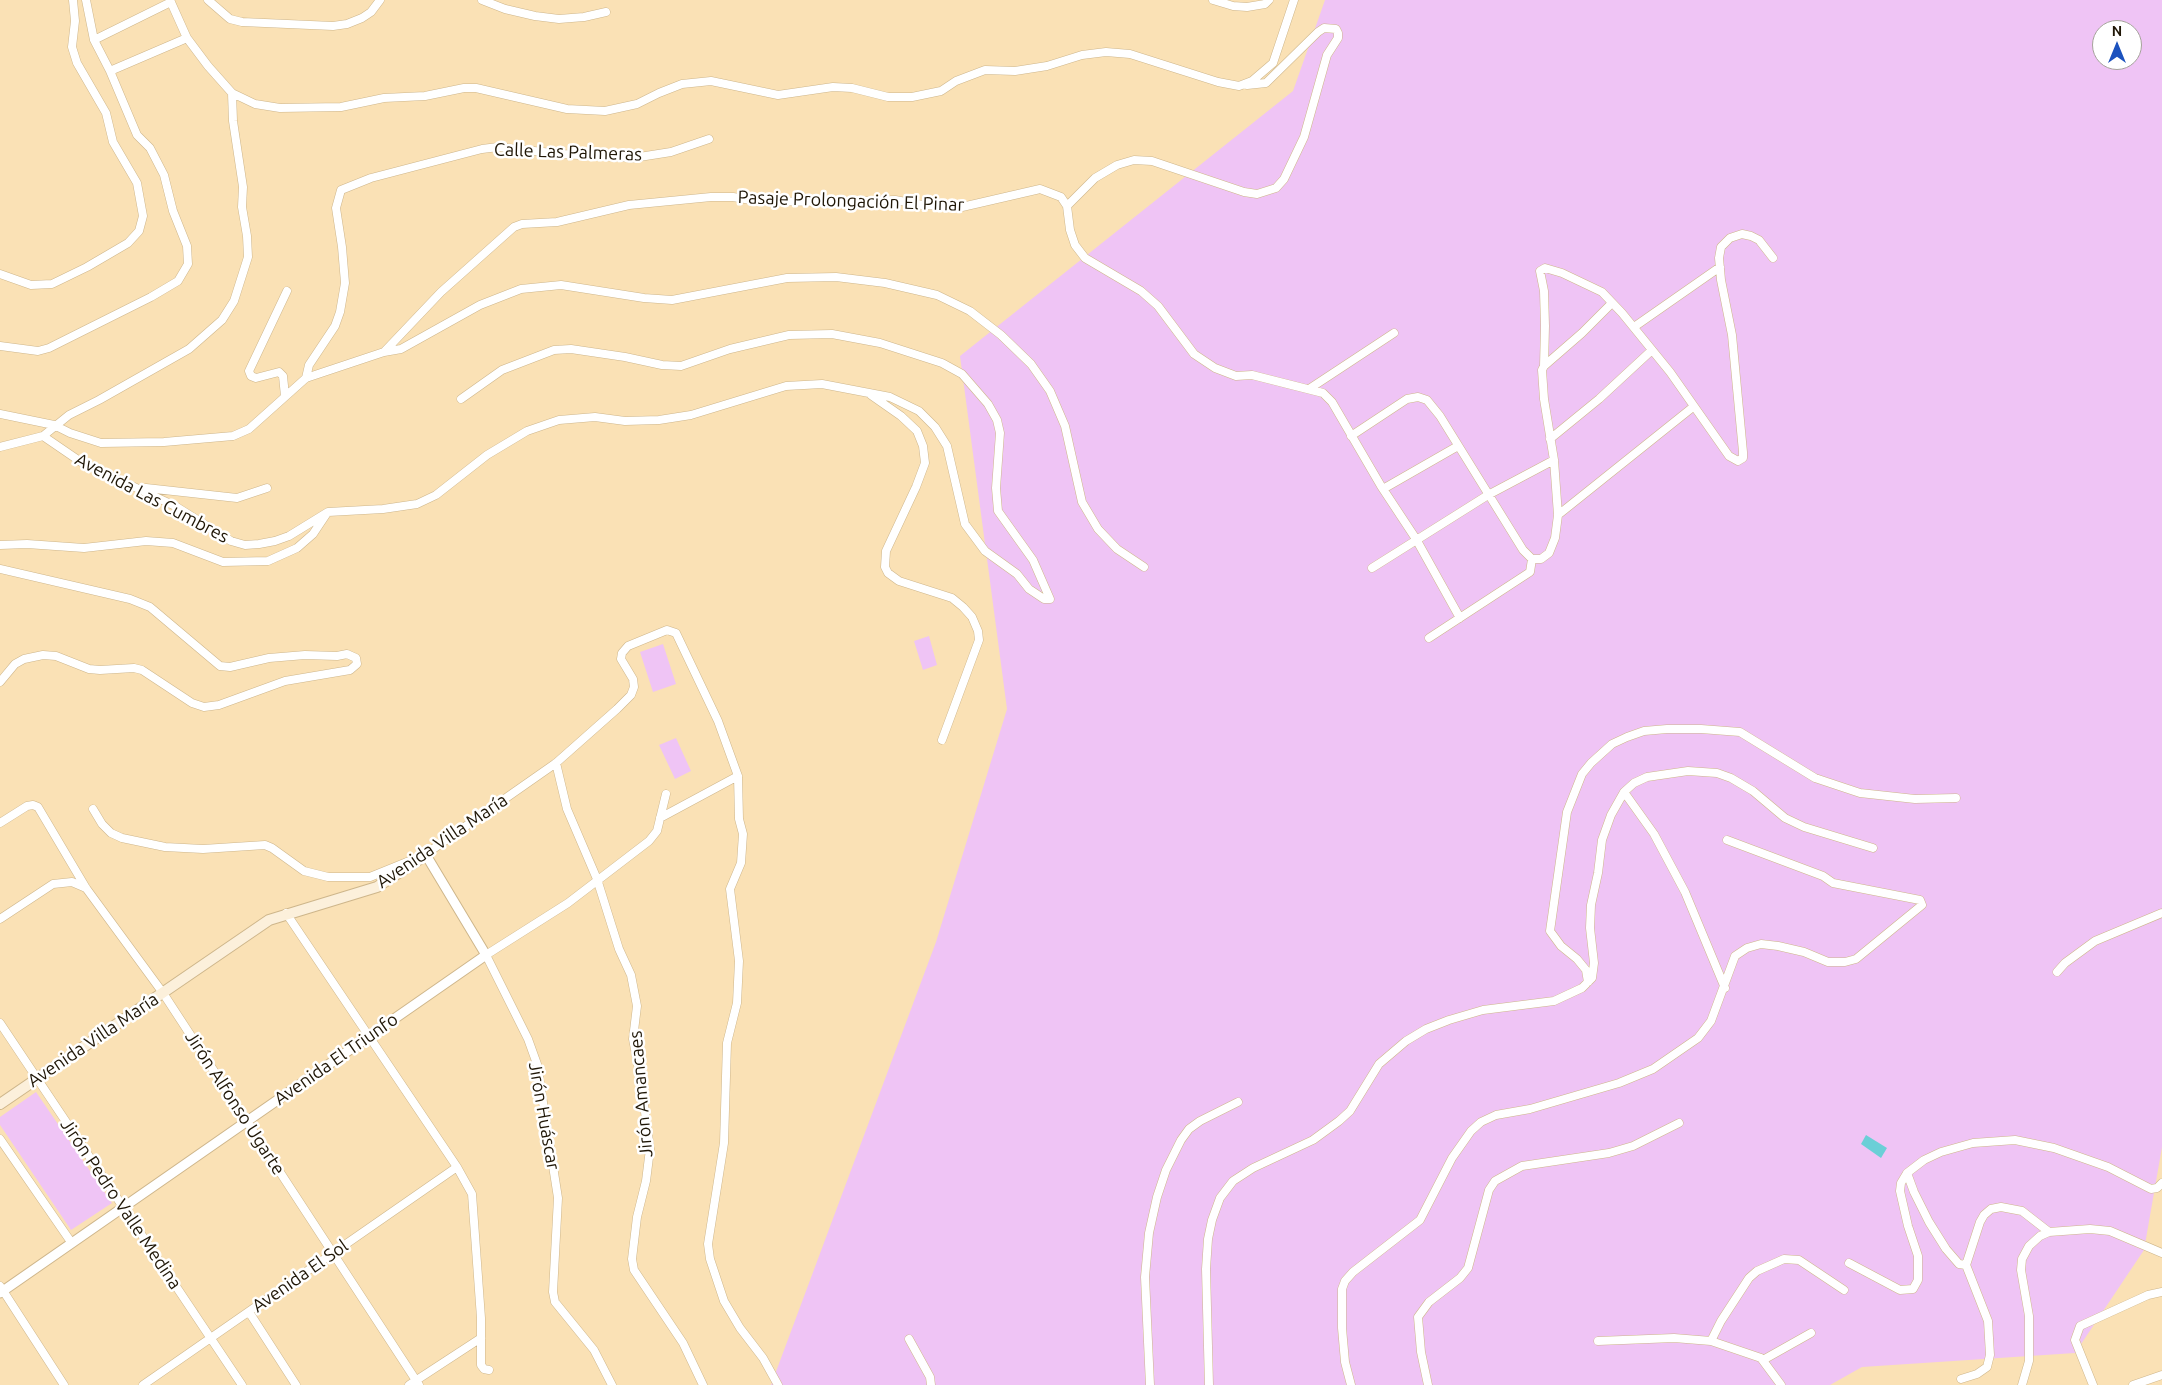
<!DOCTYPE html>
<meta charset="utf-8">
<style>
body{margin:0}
#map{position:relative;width:2162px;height:1385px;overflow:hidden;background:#fae1b5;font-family:Ubuntu,sans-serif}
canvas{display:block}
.north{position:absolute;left:2092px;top:20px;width:50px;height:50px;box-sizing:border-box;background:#fff;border:1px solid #a5a29b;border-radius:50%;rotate:0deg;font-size:14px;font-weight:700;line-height:20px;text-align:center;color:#1f1606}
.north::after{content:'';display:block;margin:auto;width:18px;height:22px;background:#1c52be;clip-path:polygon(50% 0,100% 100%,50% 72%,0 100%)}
</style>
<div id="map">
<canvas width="2162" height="1385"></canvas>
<div class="north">N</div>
</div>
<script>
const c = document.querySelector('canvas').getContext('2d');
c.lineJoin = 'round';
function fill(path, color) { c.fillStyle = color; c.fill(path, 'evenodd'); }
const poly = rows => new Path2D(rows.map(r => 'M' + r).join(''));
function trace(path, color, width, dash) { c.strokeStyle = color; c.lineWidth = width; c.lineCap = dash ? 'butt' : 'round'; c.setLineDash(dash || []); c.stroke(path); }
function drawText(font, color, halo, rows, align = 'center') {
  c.font = font + ' Ubuntu,sans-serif'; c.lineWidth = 5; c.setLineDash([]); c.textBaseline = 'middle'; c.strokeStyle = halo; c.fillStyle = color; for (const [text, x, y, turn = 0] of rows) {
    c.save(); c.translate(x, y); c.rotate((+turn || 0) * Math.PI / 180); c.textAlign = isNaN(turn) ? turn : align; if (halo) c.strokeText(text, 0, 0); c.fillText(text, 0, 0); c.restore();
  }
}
fill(poly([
 [1325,0,2162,0,2162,1147,2144,1250,2075,1353,1862,1367,1830,1385,771,1385,936,942,1007,709,960,356,1293,91],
 [2102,30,2132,30,2132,60,2102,60],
 [929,636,937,665,923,670,914,641],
 [663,644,676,684,653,692,640,652],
 [676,738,691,771,675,779,659,745],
 [36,1092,112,1203,71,1230,0,1125,0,1117]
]), '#efc4f5');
fill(poly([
 [1866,1135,1887,1148,1881,1158,1861,1144]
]), '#6bcfd7');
const minor = poly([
 [170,0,187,38,208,66,232,93,255,104,280,108,341,107,384,98,425,96,464,88,476,88,567,109,605,111,637,104,659,93,682,84,711,81,778,95,833,87,852,88,888,97,912,97,941,91,956,81,985,70,1015,71,1047,66,1082,55,1106,52,1130,54,1218,82,1239,86,1252,81,1273,63,1294,0],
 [208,0,230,19,242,22,333,26,347,24,362,18,371,12,380,0],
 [482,0,505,9,535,16,559,19,584,17,606,12],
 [1213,0,1233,6,1247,7,1265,4,1269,0],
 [94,40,171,2],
 [110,71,187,38],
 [1067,206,1095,178,1117,165,1134,160,1152,161,1244,192,1257,194,1276,188,1284,179,1304,137,1327,55,1338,38,1338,33,1336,29,1324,28,1318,32,1266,83,1247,85],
 [0,274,31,285,52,284,87,267,128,243,139,231,143,216,137,183,113,142,106,113,77,63,72,47,75,21,73,0],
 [1634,327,1720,267],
 [0,346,38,351,49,348,151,297,178,281,188,264,187,246,173,211,164,175,150,148,137,135,110,71,94,40,86,0],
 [384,352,401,349,480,305,521,289,561,285,644,298,672,300,787,278,836,277,885,283,937,295,970,311,1001,335,1031,364,1050,391,1065,426,1082,502,1098,529,1117,549,1144,567],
 [1544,366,1582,333,1612,303],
 [306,378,309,365,335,326,340,312,345,283,342,247,336,208,341,190,371,178,482,149,498,147,561,154,633,158,671,152,709,139],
 [1309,389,1394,333],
 [871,395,901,416,917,431,923,446,925,463,916,487,886,551,885,567,888,573,899,581,952,598,963,607,972,617,978,631,979,640,942,740],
 [285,396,283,376,279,372,256,378,251,376,249,371,287,291],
 [0,414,54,425,70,433,101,443,164,442,233,436,249,429,306,378,384,352,441,292,514,227,522,224,557,222,629,205,711,197,733,197,757,201,829,202,895,200,922,205,962,207,1040,189,1061,197,1067,206,1070,230,1075,245,1085,258,1141,291,1158,306,1194,354,1215,368,1236,376,1252,375,1323,393,1332,402,1381,486,1416,539,1460,618],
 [43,436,81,462,175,506,231,541,245,545,259,544,275,541,289,536,328,512,383,509,417,504,436,495,487,455,527,431,559,420,595,417,625,421,659,420,691,415,786,386,822,384,890,397,919,411,935,427,947,446,965,524,985,551,1017,574,1029,589,1044,599,1050,599,1033,560,998,511,996,488,1000,433,997,420,988,404,962,374,942,363,880,343,832,334,789,335,730,349,681,366,662,365,625,357,571,349,554,350,502,370,461,399],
 [1351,436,1407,399,1418,397,1427,400,1440,416,1523,550,1532,559,1541,559,1549,553,1555,538,1558,515,1554,460,1544,399,1542,370,1544,366,1545,326,1544,291,1540,271,1545,268,1562,273,1602,292,1622,313,1670,372,1729,456,1738,461,1743,458,1743,452,1732,335,1721,280,1719,258,1721,247,1730,238,1742,234,1751,236,1759,240,1773,258],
 [1550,439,1599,399,1652,350],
 [0,447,43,436,69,415,99,400,189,349,222,320,234,301,248,257,247,236,242,207,243,187,233,121,232,93],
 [146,488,237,498,267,488],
 [1383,489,1458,446],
 [1558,515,1693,407],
 [0,545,27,544,84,548,146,541,173,543,223,562,268,561,297,548,313,534,327,513],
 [1372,568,1488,495,1554,460],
 [0,569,130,599,150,607,220,666,230,667,269,658,305,655,337,656,347,654,356,658,357,664,350,670,285,681,219,705,204,707,192,703,142,670,134,668,100,670,89,669,56,656,43,655,24,659,15,664,0,682],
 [1429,638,1530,572,1532,559],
 [556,763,567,809,597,879,619,949,631,975,637,1006,633,1039,640,1075,650,1149,646,1181,637,1217,632,1259,634,1270,683,1343,703,1385],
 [1624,792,1654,834,1685,892,1725,988],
 [93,809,102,824,111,833,122,838,165,847,203,849,265,845,272,848,304,871,328,877,370,877,412,860],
 [660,818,738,776],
 [0,823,27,806,33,805,38,807,86,888,163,993,419,1385],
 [423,856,556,763,617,709,631,695,634,687,633,679,621,659,622,653,628,646,667,630,676,633,718,721,738,776,739,819,743,834,741,863,730,889,739,961,737,1003,727,1043,724,1143,708,1244,710,1259,724,1301,740,1328,763,1358,778,1385],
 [286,913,457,1167,472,1194,481,1318,481,1365,484,1369,489,1370],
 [0,919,53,884,72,882,86,888],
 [2057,972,2065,963,2095,941,2162,913],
 [1588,982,1586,970,1577,959,1561,946,1550,931,1567,812,1582,774,1591,763,1612,744,1627,737,1644,731,1667,729,1701,729,1740,732,1815,778,1860,793,1915,799,1956,798],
 [0,1023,242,1385],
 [0,1139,71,1242],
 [2049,1232,2022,1211,2001,1207,1991,1209,1984,1215,1980,1222,1966,1265,1959,1264,1946,1249,1929,1222,1914,1192,1907,1173,1924,1160,1941,1152,1973,1143,2015,1140,2054,1148,2108,1167,2151,1189,2157,1188,2162,1183],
 [1849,1263,1900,1290,1913,1289,1918,1280,1918,1256,1908,1226,1900,1191,1901,1183,1907,1173],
 [0,1286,64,1385],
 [249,1312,296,1385],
 [909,1339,930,1377,931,1385],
 [1598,1341,1674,1338,1711,1341,1761,1358,1781,1385],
 [1711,1341,1721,1321,1749,1278,1757,1271,1784,1259,1799,1260,1844,1290],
 [1763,1360,1811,1333],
 [1961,1379,1977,1374,1987,1367,1990,1355,1988,1321,1966,1265],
 [143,1385,457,1167],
 [409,1385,481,1338],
 [612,1385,594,1350,555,1302,553,1292,558,1198,537,1064,528,1039,486,955,568,903,649,841,657,831,666,794],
 [1150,1385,1145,1277,1149,1233,1157,1197,1166,1170,1181,1140,1189,1129,1200,1121,1238,1102],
 [1209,1385,1206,1269,1208,1239,1212,1220,1220,1198,1233,1181,1253,1168,1313,1140,1339,1121,1350,1111,1379,1064,1406,1041,1426,1029,1449,1020,1483,1010,1554,1001,1582,988,1592,978,1594,963,1590,928,1591,905,1598,873,1602,840,1611,815,1624,792,1634,783,1647,777,1688,771,1717,773,1731,778,1753,791,1785,818,1804,827,1873,848],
 [1351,1385,1345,1362,1342,1328,1342,1289,1345,1281,1353,1272,1420,1220,1452,1158,1471,1131,1481,1122,1496,1115,1530,1109,1619,1083,1653,1069,1698,1038,1711,1021,1735,956,1747,948,1761,944,1778,946,1804,952,1828,962,1845,962,1856,959,1922,905,1920,900,1833,883,1823,876,1727,840],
 [1428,1385,1421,1352,1418,1317,1429,1302,1460,1278,1468,1268,1489,1190,1495,1181,1522,1166,1609,1153,1633,1146,1679,1123],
 [2022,1385,2029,1361,2029,1316,2021,1270,2022,1259,2029,1246,2040,1236,2049,1232,2090,1229,2110,1231,2162,1253],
 [2093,1385,2075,1340,2080,1326,2148,1295,2162,1292],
 [2133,1385,2162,1375]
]);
const tertiary = poly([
 [0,1293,486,955,426,855]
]);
const secondary = poly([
 [0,1104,269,920,377,887,426,855]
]);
trace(minor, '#ceb68b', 9);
trace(tertiary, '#ceb68b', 11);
trace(secondary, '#ceb68b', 12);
trace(minor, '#fff', 8);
trace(tertiary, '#fff', 9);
trace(secondary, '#fcf0db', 10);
drawText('18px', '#1f1606', '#fff', [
 ["Calle Las Palmeras",568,152,2],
 ["Pasaje Prolongación El Pinar",851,201,2],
 ["Avenida Las Cumbres",152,498,28],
 ["Avenida Villa María",442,841,-34],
 ["Avenida Villa María",93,1040,-34],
 ["Avenida El Triunfo",336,1059,-35],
 ["Jirón Amancaes",641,1094,-95],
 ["Jirón Alfonso Ugarte",235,1103,57],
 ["Jirón Huáscar",544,1116,80],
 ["Jirón Pedro Valle Medina",121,1204,56],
 ["Avenida El Sol",300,1276,-35]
]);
</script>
